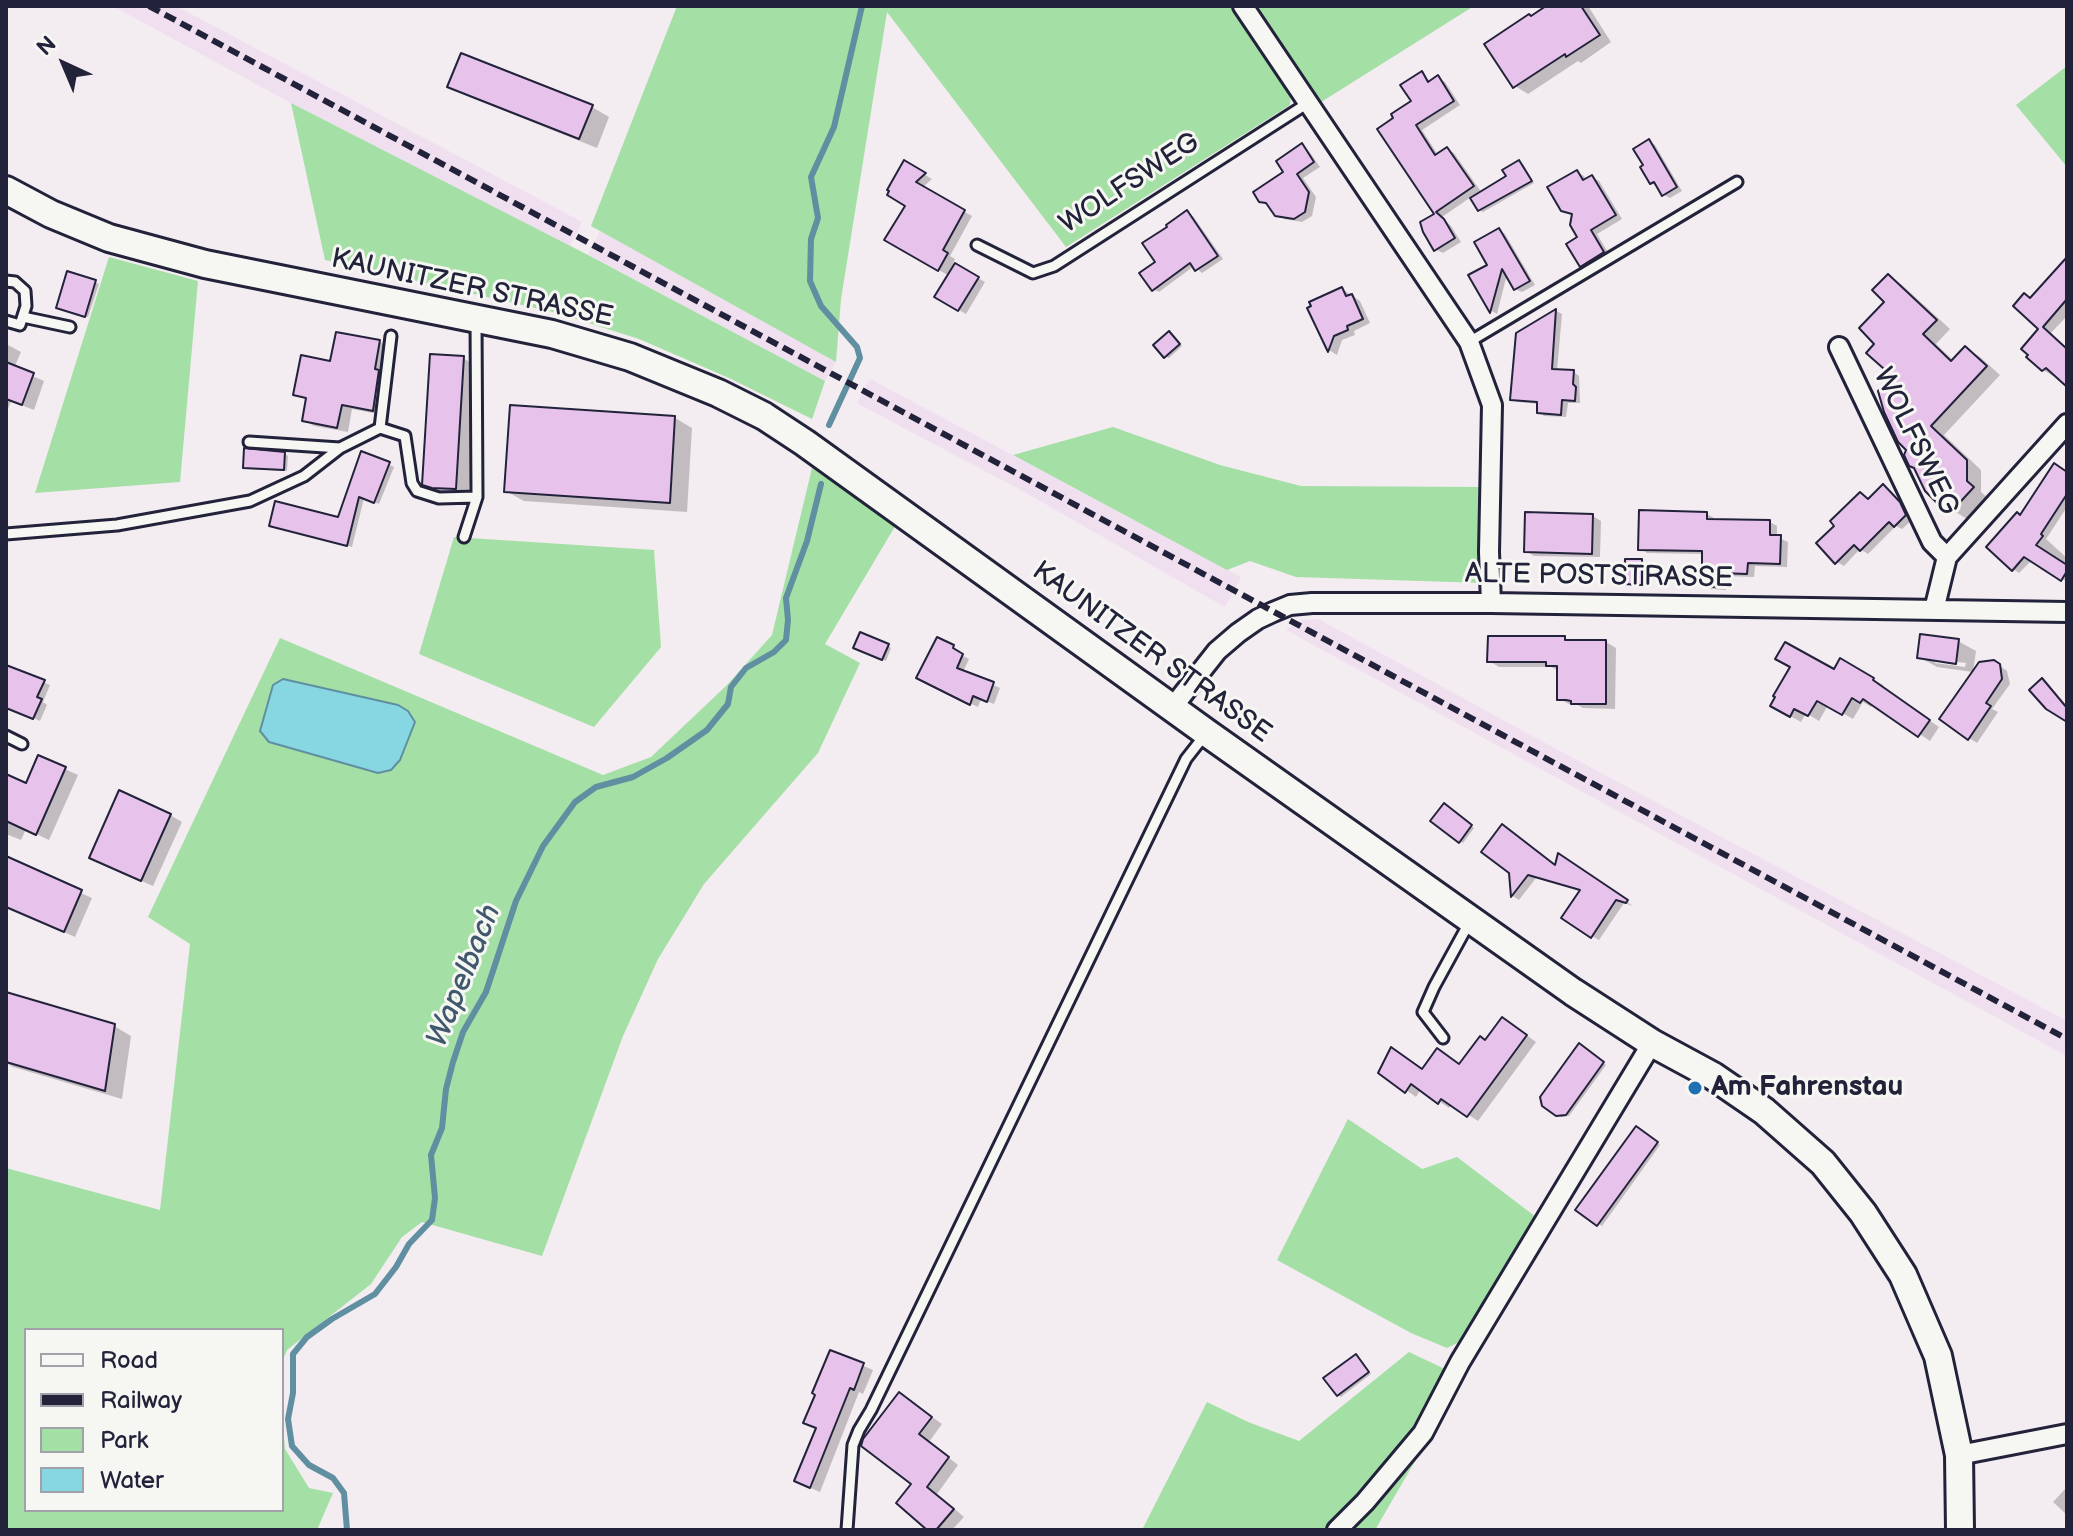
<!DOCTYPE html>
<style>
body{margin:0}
#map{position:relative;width:2073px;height:1536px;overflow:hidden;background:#f3ecf1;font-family:"Balsamiq Sans",sans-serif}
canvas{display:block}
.frame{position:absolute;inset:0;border:8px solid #22223b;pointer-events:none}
.legend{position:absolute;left:24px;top:1328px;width:260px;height:184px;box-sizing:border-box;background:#f6f6f2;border:2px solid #a1a1a9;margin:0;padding:10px 14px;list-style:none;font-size:24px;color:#22223b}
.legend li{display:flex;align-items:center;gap:16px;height:40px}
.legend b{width:40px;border:2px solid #a1a1a9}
.north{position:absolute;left:24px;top:24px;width:80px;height:80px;-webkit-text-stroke:6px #f6f6f2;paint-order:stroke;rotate:316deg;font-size:22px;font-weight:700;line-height:32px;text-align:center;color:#22223b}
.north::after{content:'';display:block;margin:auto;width:28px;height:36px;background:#22223b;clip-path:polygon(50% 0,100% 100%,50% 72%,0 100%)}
</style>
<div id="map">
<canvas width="2073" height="1536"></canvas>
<div class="frame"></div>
<ul class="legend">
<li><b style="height:10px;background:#f6f6f2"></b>Road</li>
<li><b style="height:10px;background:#22223b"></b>Railway</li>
<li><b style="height:22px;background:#a4dfa5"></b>Park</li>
<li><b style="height:22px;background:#87d7e3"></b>Water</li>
</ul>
<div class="north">N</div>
</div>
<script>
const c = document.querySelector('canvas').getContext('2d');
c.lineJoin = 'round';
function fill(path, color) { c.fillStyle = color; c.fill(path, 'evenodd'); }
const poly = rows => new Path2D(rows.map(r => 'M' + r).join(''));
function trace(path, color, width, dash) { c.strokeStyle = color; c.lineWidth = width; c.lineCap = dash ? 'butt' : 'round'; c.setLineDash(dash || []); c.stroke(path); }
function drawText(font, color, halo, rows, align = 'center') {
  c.font = font + ' "Balsamiq Sans",sans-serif'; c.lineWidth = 6; c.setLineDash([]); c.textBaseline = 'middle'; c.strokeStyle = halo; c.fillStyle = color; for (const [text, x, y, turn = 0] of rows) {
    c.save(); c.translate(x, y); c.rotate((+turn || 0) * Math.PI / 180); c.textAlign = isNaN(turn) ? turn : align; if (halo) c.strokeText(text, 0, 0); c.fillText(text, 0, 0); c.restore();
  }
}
fill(poly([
 [113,6,176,6,582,222,570,246,291,103],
 [600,231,836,362,825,381,588,255],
 [870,379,1241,577,1225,607,1028,494,857,403],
 [1318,619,1556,749,2067,1021,2067,1056,1286,630,1302,620]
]), '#efdfef');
fill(poly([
 [677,6,1233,6,1291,91,1290,105,1066,247,887,12,841,299,836,362,591,226],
 [1255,6,1474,6,1318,104],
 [2067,66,2067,167,2016,105],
 [291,103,588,255,825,381,812,419,729,378,639,339,557,313,325,260],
 [109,257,198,281,180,482,35,493],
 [1113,427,1220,465,1301,486,1483,487,1484,583,1296,577,1250,561,1227,570,1013,455],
 [812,468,897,523,825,644,860,663,818,753,704,884,658,959,623,1036,542,1256,422,1222,402,1237,371,1284,287,1350,282,1362,282,1330,26,1330,26,1510,282,1510,282,1412,285,1449,309,1488,333,1493,317,1530,6,1530,6,1168,160,1210,190,944,148,917,280,638,603,775,651,757,727,685,772,635],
 [454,537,654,550,661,647,594,727,419,654],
 [1348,1119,1422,1169,1457,1157,1536,1217,1463,1340,1447,1348,1411,1333,1277,1260],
 [1409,1352,1449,1371,1411,1432,1421,1451,1375,1530,1142,1530,1207,1402,1248,1422,1299,1441]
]), '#a4dfa5');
const water = poly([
 [283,679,398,705,408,711,415,722,400,760,391,770,378,773,269,742,260,731,273,685,283,679]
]);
fill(water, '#87d7e3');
trace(water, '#5f8fa0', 2);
fill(poly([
 [1545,6,1588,6,1611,42,1581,63,1578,61,1528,94,1515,86,1487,45],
 [1422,74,1431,82,1438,78,1445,82,1460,105,1422,130,1438,155,1447,149,1454,153,1482,193,1508,176,1519,162,1523,164,1534,183,1483,212,1479,210,1471,197,1442,217,1451,226,1461,242,1443,253,1435,249,1437,214,1380,130,1414,101],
 [450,86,592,107,609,117,597,148,467,96],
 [1649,141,1655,145,1682,191,1670,198,1664,195,1659,187,1651,183,1645,166],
 [1302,146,1308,150,1320,167,1303,178,1316,197,1312,216,1302,222,1284,219,1260,200,1286,172],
 [905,163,932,179,922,188,972,216,950,256,955,259,953,264,985,282,966,314,936,297,949,276,887,239,908,205],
 [1577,172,1584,176,1586,181,1592,177,1599,181,1622,219,1597,234,1610,256,1588,269,1581,265,1580,237,1574,215,1563,209],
 [1187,212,1193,216,1223,259,1202,273,1194,266,1159,292,1153,289,1158,262],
 [1499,230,1505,234,1535,285,1522,292,1515,289,1507,274,1497,314,1492,311,1471,276,1490,265],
 [2067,260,2067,316,2051,333,2067,348,2067,384,2055,373,2053,376,2043,370,2041,329,2031,300],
 [68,273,99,284,88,317,61,309],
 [1888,276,1902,285,1950,329,1936,344,1954,361,1966,348,1980,357,2000,375,1944,435,1981,470,1981,492,1987,497,1967,519,1938,501,1908,449,1895,376,1877,344,1886,301],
 [1342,289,1360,301,1370,323,1354,331,1355,335,1342,340,1337,355,1329,350,1310,309],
 [1556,311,1562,314,1557,371,1574,372,1579,376,1580,403,1568,403,1566,417,1544,416,1539,412,1539,404,1518,402,1512,399,1518,335],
 [1173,336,1182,346,1169,358,1165,356],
 [380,342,390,348,383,415,352,409,348,432,314,426,304,420,308,401,295,394,332,363],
 [6,344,21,352,14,368,44,381,34,410,11,401,6,414],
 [463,358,476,366,469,496,447,494,424,484],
 [675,418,692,428,687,512,524,501,506,491],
 [362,453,394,467,379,504,364,498,352,547,271,525,339,520],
 [285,454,288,456,287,471,249,469,245,467],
 [2067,474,2067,507,2046,539,2067,558,2067,582,2032,560,2019,573,2013,569,2021,517],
 [1883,487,1890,491,1906,508,1912,520,1902,529,1896,526,1868,554,1860,549,1844,566,1837,562,1837,526,1860,494,1869,500],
 [1707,514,1714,518,1714,521,1770,522,1777,526,1777,537,1788,542,1787,567,1755,566,1754,577,1726,576,1726,590,1711,589,1704,585,1704,554,1647,553,1640,548],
 [1593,516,1601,521,1600,557,1534,556,1526,551],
 [1641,561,1645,563,1645,586,1630,585,1626,583],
 [1564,638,1571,642,1606,642,1616,648,1615,709,1583,708,1576,704,1569,704,1559,699,1559,671,1551,667,1499,667,1489,661],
 [938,639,960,651,959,654,969,659,963,672,1000,688,994,704,981,699,978,707,925,682],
 [1958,641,1976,651,1973,672,1937,667,1919,657],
 [1935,659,1966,663,1965,667,1935,663],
 [888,646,891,648,886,661,859,649],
 [1841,661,1883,685,1882,688,1939,727,1930,741,1873,703,1871,707,1863,702,1853,719,1828,705,1819,721,1806,713,1801,722,1772,706,1835,672],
 [1994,662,2007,671,2010,684,1992,709,1998,712,1977,743,1969,738],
 [6,666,50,685,43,702,47,705,40,721,6,705],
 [40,758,78,775,49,840,26,829,21,840,6,834,6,776,27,785],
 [1447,808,1474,828,1463,843,1460,841],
 [170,815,182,822,153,886,103,864],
 [6,859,92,898,75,937,6,906],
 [1566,860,1633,906,1624,903,1599,940,1592,936,1582,891,1536,878,1519,900,1513,896,1511,872,1557,867],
 [6,994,114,1026,131,1036,122,1099,13,1067,6,1063],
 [1513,1025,1536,1042,1478,1121,1452,1104,1449,1108,1421,1089,1416,1097,1380,1072,1423,1071,1460,1065,1486,1042],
 [1579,1046,1606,1065,1569,1116,1561,1117,1557,1115],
 [1637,1129,1660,1145,1602,1226,1578,1210],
 [831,1352,873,1370,863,1394,859,1392,820,1492,806,1486],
 [1356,1356,1371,1374,1341,1397,1338,1395],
 [900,1394,942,1424,929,1442,958,1465,937,1494,964,1517,952,1530,930,1530,914,1484],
 [2067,1487,2067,1515,2053,1502]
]), '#0003');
trace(poly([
 [829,425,860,358,857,347,821,306,810,281,811,239,818,218,811,177,834,127,862,6],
 [347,1530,344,1493,333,1478,309,1465,292,1446,288,1419,293,1393,293,1354,307,1337,332,1319,375,1294,396,1267,409,1244,432,1220,435,1198,431,1155,442,1128,446,1089,453,1062,463,1032,486,992,516,901,543,846,575,802,596,787,633,777,667,758,707,730,728,704,731,687,746,668,774,652,786,640,788,620,786,598,807,541,821,484]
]), '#5f8fa0', 6);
const building = poly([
 [1546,6,1581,6,1600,35,1566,57,1565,54,1513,88,1484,44,1529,14,1531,16,1546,6],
 [461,53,593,105,579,139,447,87,461,53],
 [1422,71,1428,82,1438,75,1454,101,1416,125,1435,155,1447,147,1474,186,1436,212,1444,219,1455,238,1434,251,1423,232,1420,222,1434,214,1377,129,1393,118,1391,114,1411,101,1400,85,1422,71],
 [1649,139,1677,187,1662,196,1654,182,1650,184,1640,167,1643,165,1633,149,1649,139],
 [1302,143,1314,162,1297,174,1309,192,1305,212,1294,219,1275,216,1266,203,1259,202,1253,192,1283,172,1276,161,1302,143],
 [904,160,926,173,916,182,965,210,943,250,948,253,938,271,884,240,905,206,887,195,889,191,887,190,904,160],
 [1519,160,1532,181,1478,211,1470,198,1506,176,1502,170,1519,160],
 [1577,170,1583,180,1592,175,1616,215,1591,230,1604,252,1580,267,1566,244,1577,237,1570,225,1572,214,1561,211,1547,187,1577,170],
 [1187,210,1218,256,1195,271,1190,263,1152,291,1139,273,1155,262,1142,243,1167,227,1166,225,1187,210],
 [1499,228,1530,281,1514,290,1502,269,1490,313,1468,275,1487,265,1474,242,1499,228],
 [2067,257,2067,299,2043,327,2067,349,2067,387,2046,368,2042,371,2026,357,2028,355,2021,349,2038,329,2013,306,2024,293,2030,298,2067,257],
 [955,263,979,277,958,311,934,297,955,263],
 [67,271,96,280,85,317,56,308,67,271],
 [1888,274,1937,320,1923,334,1951,361,1965,346,1987,366,1931,426,1967,460,1967,481,1974,487,1951,512,1941,502,1937,503,1925,491,1914,468,1909,466,1904,455,1906,450,1898,442,1884,412,1878,391,1892,376,1866,353,1874,344,1859,328,1884,302,1872,290,1888,274],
 [1342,287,1346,296,1352,294,1363,319,1347,326,1348,330,1334,336,1328,352,1307,308,1311,306,1309,302,1342,287],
 [1556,309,1552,369,1574,370,1573,384,1576,387,1575,401,1562,400,1561,415,1537,413,1537,402,1510,400,1516,333,1556,309],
 [1169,331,1180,344,1164,358,1153,345,1169,331],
 [336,332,380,340,375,369,379,370,373,411,342,405,337,428,302,421,306,398,293,395,301,355,330,361,336,332],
 [430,354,464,356,456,489,432,488,422,485,430,354],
 [6,362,34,373,22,405,6,399,6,362],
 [510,405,675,416,670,503,504,492,510,405],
 [244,448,285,452,284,470,243,468,244,448],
 [361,451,390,462,374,503,359,497,347,546,269,526,275,501,338,517,361,451],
 [2054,463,2067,472,2067,494,2041,534,2043,536,2036,545,2067,565,2067,571,2061,581,2024,557,2012,571,1986,547,2017,512,2020,515,2054,463],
 [1883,484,1900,502,1906,515,1894,527,1889,522,1860,551,1854,545,1835,564,1816,543,1834,526,1830,521,1860,492,1868,499,1883,484],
 [1639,510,1707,512,1707,519,1770,520,1770,535,1781,535,1780,564,1748,563,1747,574,1719,573,1719,587,1702,586,1702,551,1638,550,1639,510],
 [1525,512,1593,514,1592,554,1524,552,1525,512],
 [1625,559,1642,559,1642,585,1624,584,1625,559],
 [860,632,889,644,882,660,853,648,860,632],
 [1920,634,1959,639,1956,664,1917,658,1920,634],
 [1488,636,1565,636,1565,640,1606,640,1606,704,1571,704,1571,701,1566,700,1557,700,1557,666,1546,666,1546,662,1487,662,1488,636],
 [937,637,954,645,953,648,963,654,957,668,994,682,987,702,973,696,970,705,916,678,937,637],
 [1785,642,1834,669,1840,658,1874,678,1873,680,1930,720,1918,737,1863,699,1860,703,1852,698,1842,715,1817,701,1808,716,1794,709,1790,717,1770,706,1775,697,1773,696,1790,667,1775,659,1785,642],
 [1994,660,2000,664,2002,679,1986,703,1991,706,1968,740,1939,719,1979,662,1994,660],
 [6,665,45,680,37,697,42,699,33,719,6,708,6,665],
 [2042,678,2067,708,2067,722,2046,709,2029,690,2042,678],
 [38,755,66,767,36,835,6,821,6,774,26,783,38,755],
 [119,790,171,814,141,881,89,858,119,790],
 [1444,803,1472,825,1459,843,1430,821,1444,803],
 [1502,824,1555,865,1558,853,1628,900,1626,903,1616,900,1591,938,1561,918,1580,890,1528,875,1511,897,1509,873,1481,852,1502,824],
 [6,856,82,890,64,932,6,907,6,856],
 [6,992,115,1024,105,1091,6,1062,6,992],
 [1502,1017,1527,1035,1467,1117,1441,1099,1438,1104,1411,1084,1405,1093,1378,1073,1391,1047,1422,1069,1437,1048,1459,1064,1480,1036,1485,1040,1502,1017],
 [1579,1043,1604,1062,1566,1115,1556,1116,1542,1106,1540,1097,1579,1043],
 [1636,1126,1658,1142,1597,1226,1575,1210,1636,1126],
 [830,1350,864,1363,854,1390,850,1388,810,1488,794,1481,816,1428,803,1423,815,1395,812,1393,830,1350],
 [1356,1354,1369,1372,1337,1396,1323,1378,1356,1354],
 [899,1392,932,1417,919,1434,949,1457,927,1487,954,1509,936,1530,927,1530,896,1503,911,1484,861,1446,863,1439,899,1392]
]);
fill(building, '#e7c2eb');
trace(building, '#22223b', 2);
const lane = poly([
 [977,245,1033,273,1054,266,1308,103],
 [6,281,15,282,25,291,26,306,20,325,6,321],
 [23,317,70,327],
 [1469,342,1737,182],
 [380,428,405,436,412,483,417,491,439,498,477,497,476,320],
 [249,442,340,448],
 [6,534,117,525,250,501,304,476,340,448,380,428,391,336],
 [464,537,477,497],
 [6,736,22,744],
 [1443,1038,1423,1012,1434,987,1469,923],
 [847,1530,853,1445,859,1430,871,1410,1186,759,1204,736]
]);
const street = poly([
 [1243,6,1469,342,1492,405,1489,552,1491,603],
 [1839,347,1932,542,1947,557],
 [1934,610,1947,557,2067,424],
 [1172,708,1217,651,1238,633,1258,619,1273,612,1290,605,1312,603,1491,603,2067,612],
 [1959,1455,2067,1434],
 [1337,1530,1365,1502,1423,1433,1460,1362,1652,1043]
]);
const secondary = poly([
 [6,190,51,214,109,238,205,264,552,334,630,357,718,393,764,416,805,443,1207,733,1573,992,1652,1043,1713,1076,1764,1111,1823,1163,1863,1213,1903,1275,1938,1356,1959,1455,1960,1530]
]);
trace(lane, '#22223b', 15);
trace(street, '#22223b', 24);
trace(secondary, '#22223b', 32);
trace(lane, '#f6f6f2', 9);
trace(street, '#f6f6f2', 18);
trace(secondary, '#f6f6f2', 26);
trace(poly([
 [149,6,2067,1039]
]), '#22223b', 6, [12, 6]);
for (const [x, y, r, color] of [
 [1695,1088,8,"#1f6fb2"]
]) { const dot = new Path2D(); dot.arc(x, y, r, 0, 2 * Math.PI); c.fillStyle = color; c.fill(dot); trace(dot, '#f6f6f2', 3); }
drawText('28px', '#22223b', '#f6f6f2', [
 ["WOLFSWEG",1130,184,-33],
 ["KAUNITZER STRASSE",472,289,12],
 ["WOLFSWEG",1915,442,64],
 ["ALTE POSTSTRASSE",1599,577,1],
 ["KAUNITZER STRASSE",1151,653,36]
]);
drawText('bold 28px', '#22223b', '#f6f6f2', [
 ["Am Fahrenstau",1711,1088]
], 'left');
drawText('italic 30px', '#40586d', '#f6f6f2', [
 ["Wapelbach",465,976,-68]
]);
</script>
